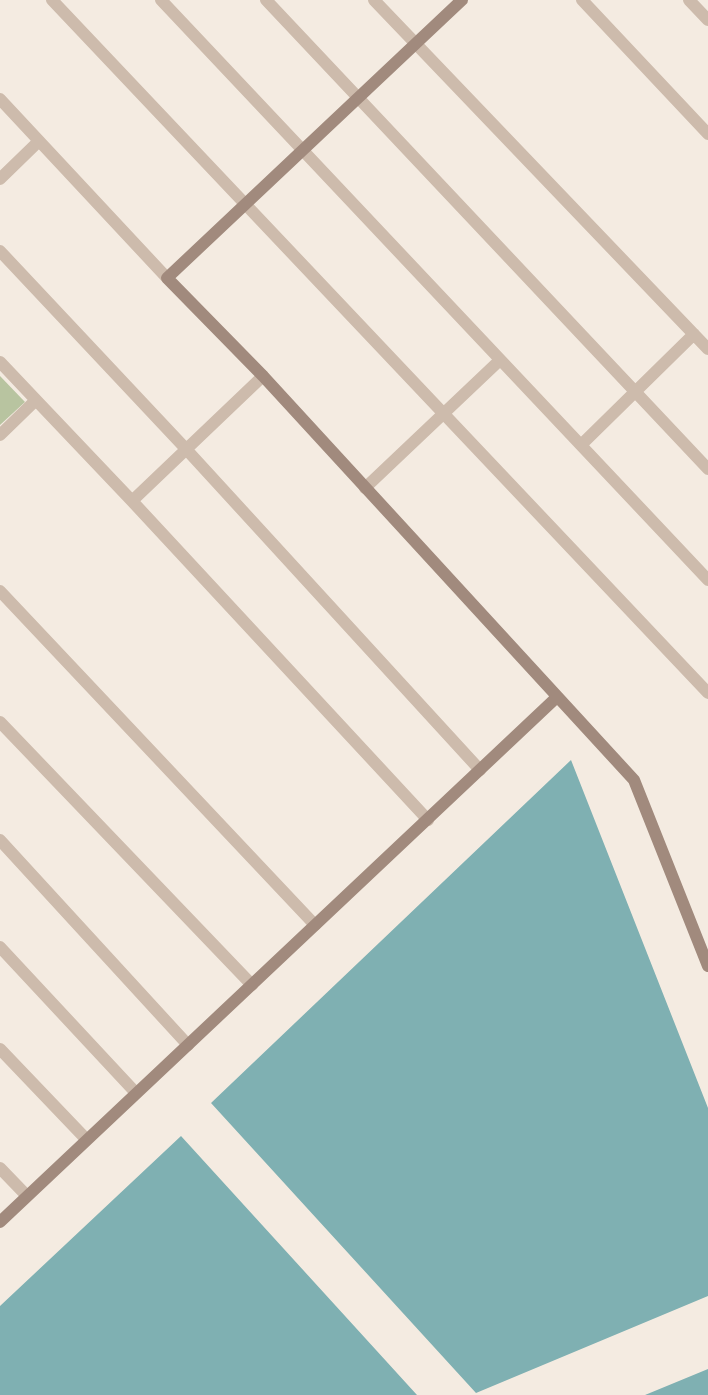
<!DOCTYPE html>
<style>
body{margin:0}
canvas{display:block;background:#f4ebe1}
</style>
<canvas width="708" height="1395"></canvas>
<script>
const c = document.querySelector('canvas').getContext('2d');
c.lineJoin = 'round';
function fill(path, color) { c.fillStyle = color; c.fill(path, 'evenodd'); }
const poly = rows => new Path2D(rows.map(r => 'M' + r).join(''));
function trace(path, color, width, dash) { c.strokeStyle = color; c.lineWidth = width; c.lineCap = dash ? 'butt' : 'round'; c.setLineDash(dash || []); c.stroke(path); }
fill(poly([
 [0,376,25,402,0,425]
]), '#b8c4a0');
fill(poly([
 [571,760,708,1108,708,1296,476,1393,211,1103],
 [181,1136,417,1395,0,1395,0,1306],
 [708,1369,708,1395,645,1395]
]), '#7fb0b2');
trace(poly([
 [52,0,708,693],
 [161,0,708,580],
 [266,0,708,469],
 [374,0,708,349],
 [582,0,708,134],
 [689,0,708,20],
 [0,99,167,278],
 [0,179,39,141],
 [0,251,186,449,480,770],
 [0,362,36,400,0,435],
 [36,400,132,501,428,820],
 [581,445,694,334],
 [365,488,500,360],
 [132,501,263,376],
 [0,591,315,925],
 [0,722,252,985],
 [0,840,188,1045],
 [0,947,136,1093],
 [0,1049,86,1139],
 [0,1168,27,1196]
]), '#cdbbac', 12);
trace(poly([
 [462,0,167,278,263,376,634,780,708,966],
 [0,1222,557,697]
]), '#a18a7d', 12);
</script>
